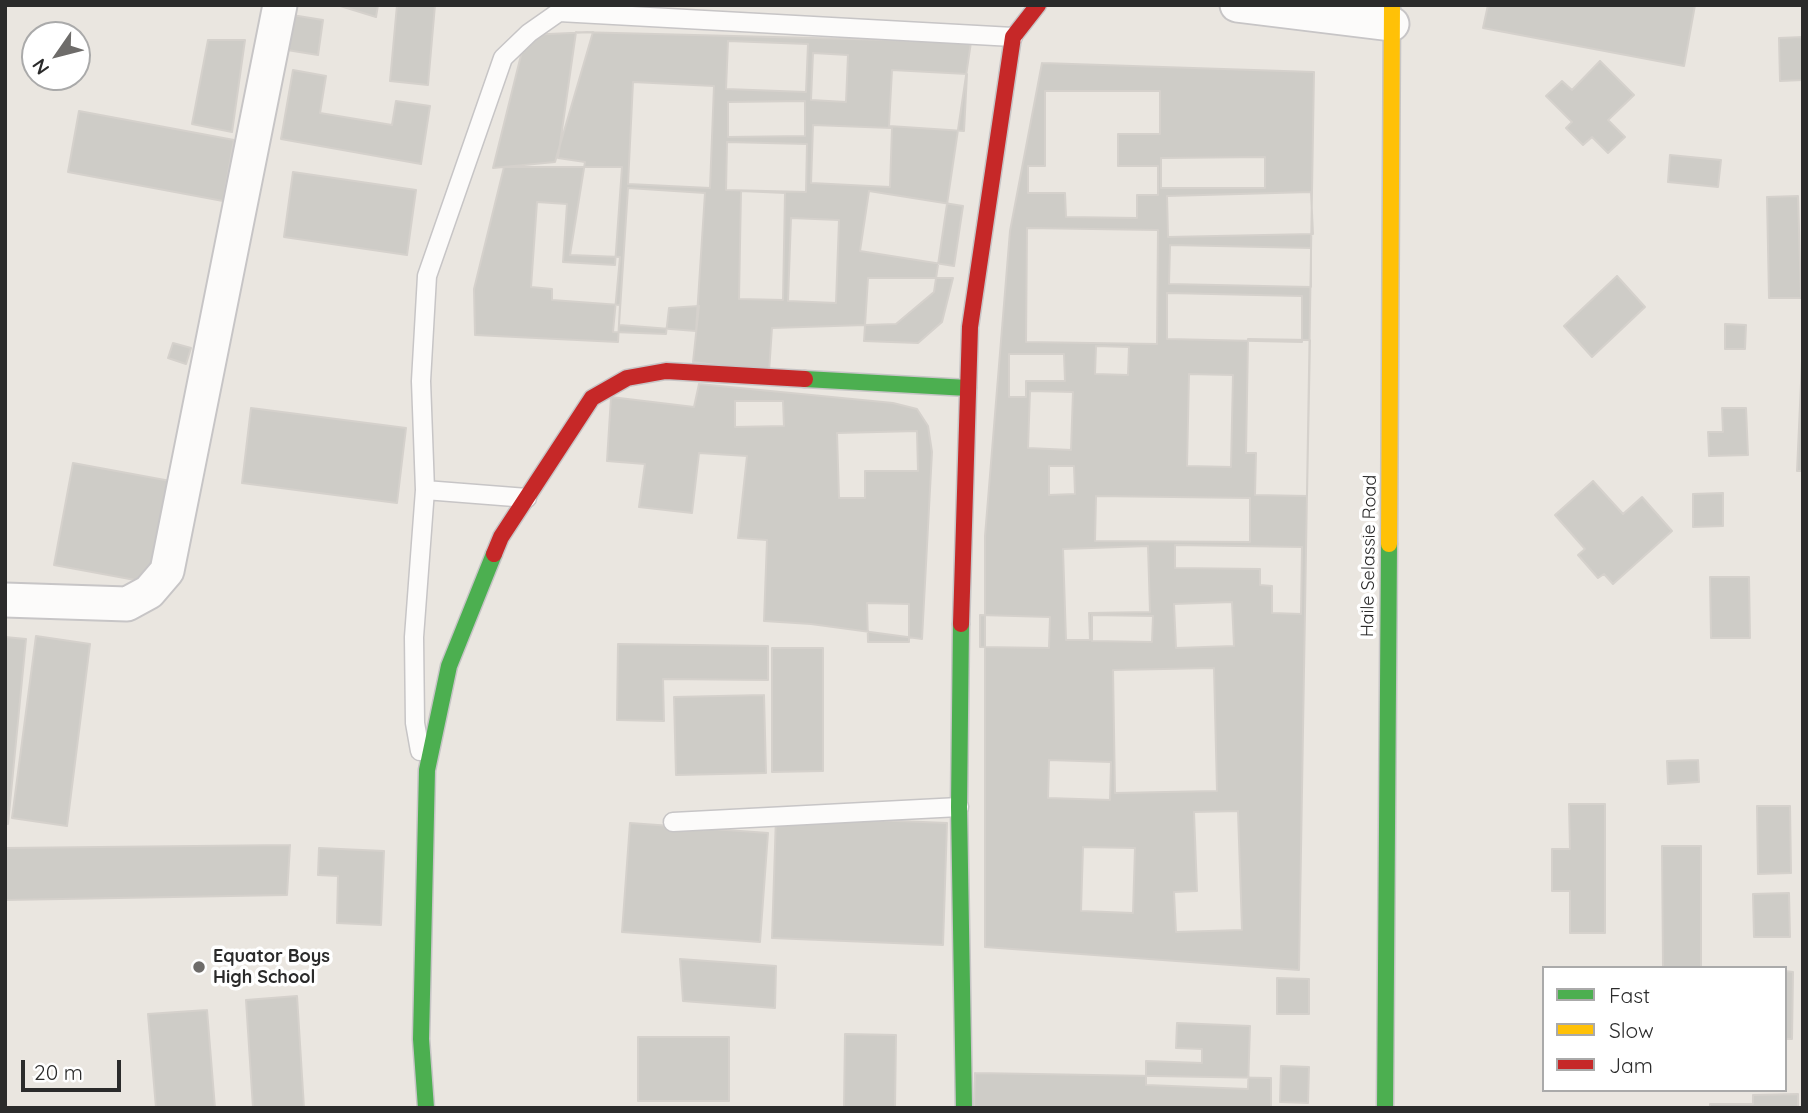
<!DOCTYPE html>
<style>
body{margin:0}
#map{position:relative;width:1808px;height:1113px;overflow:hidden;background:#eae6e0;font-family:Quicksand,sans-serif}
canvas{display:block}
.frame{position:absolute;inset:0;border:7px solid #2b2b2b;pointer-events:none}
.legend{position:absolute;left:1542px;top:966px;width:245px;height:126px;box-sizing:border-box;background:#fff;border:2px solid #aaa;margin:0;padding:9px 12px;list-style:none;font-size:21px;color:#2b2b2b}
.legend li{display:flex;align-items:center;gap:14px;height:35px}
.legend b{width:35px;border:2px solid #aaa}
.north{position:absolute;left:21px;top:21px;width:70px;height:70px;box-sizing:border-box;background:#fff;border:2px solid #aaa;border-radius:50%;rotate:235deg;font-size:19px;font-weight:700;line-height:28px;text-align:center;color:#2b2b2b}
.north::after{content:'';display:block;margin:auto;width:24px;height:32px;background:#6e6c6a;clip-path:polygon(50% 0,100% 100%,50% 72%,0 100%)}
.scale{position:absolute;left:21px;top:1060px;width:100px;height:32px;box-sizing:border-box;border:4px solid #2b2b2b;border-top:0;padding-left:9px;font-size:21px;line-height:24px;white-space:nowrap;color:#2b2b2b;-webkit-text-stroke:5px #fff;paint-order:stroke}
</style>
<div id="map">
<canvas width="1808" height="1113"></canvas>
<div class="frame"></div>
<ul class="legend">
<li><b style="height:9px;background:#4caf50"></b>Fast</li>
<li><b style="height:9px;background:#ffc107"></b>Slow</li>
<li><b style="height:9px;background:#c62828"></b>Jam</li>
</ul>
<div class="north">N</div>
<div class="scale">20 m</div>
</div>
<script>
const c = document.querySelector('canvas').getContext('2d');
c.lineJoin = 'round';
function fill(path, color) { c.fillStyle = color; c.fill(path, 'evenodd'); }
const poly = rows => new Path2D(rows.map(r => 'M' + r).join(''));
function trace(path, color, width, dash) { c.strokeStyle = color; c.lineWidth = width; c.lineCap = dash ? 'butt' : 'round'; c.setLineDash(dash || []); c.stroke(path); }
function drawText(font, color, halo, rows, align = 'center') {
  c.font = font + ' Quicksand,sans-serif'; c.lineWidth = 7; c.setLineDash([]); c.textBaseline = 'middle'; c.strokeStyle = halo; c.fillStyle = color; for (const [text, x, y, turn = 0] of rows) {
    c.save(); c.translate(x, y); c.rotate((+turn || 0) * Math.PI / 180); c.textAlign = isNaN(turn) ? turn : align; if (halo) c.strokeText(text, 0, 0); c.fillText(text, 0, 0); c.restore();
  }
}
const building = poly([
 [337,5,378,5,376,17,337,5],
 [397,5,435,5,428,85,390,81,397,5],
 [1488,5,1695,5,1684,66,1483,28,1488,5],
 [292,15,323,20,318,55,287,50,292,15],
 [576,32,971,42,934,292,896,324,772,328,769,372,693,362,699,306,669,308,666,334,613,332,620,257,570,255,585,162,558,158,576,32],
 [593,32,555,162,493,168,526,35,593,32],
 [1803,37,1803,80,1780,81,1779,38,1803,37],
 [208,40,245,40,232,132,192,124,208,40],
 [728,41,808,44,806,92,726,89,728,41],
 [813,53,848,55,846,102,811,100,813,53],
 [1600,61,1634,95,1608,120,1625,137,1608,153,1592,137,1583,145,1566,128,1572,122,1546,96,1562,81,1572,90,1600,61],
 [1042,63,1314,72,1299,970,985,947,985,536,1010,231,1042,63],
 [293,70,326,76,320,113,392,125,396,101,430,106,421,164,281,139,293,70],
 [892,70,967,74,964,131,889,126,892,70],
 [633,82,714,86,710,188,628,184,633,82],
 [1045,91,1160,91,1160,134,1118,134,1118,166,1158,166,1158,195,1137,195,1137,218,1066,217,1065,193,1028,193,1028,166,1045,166,1045,91],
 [805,101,805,136,728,137,728,102,805,101],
 [79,111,234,140,223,201,68,172,79,111],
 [813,125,892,128,890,187,811,183,813,125],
 [727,142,807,144,806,192,726,190,727,142],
 [1670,155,1721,160,1718,187,1668,182,1670,155],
 [1265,157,1265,188,1161,188,1161,158,1265,157],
 [504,167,622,167,615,265,563,262,567,204,537,202,531,287,552,289,552,300,620,305,618,342,475,335,474,289,504,167],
 [293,172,416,190,407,255,284,237,293,172],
 [628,188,705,193,696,331,619,325,628,188],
 [741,191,785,193,783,300,739,299,741,191],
 [869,191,963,206,954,266,860,251,869,191],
 [1311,192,1313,234,1168,237,1167,196,1311,192],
 [1798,196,1801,298,1769,298,1767,197,1798,196],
 [791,218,839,220,836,303,788,301,791,218],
 [1027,228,1158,230,1157,344,1026,342,1027,228],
 [1170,245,1311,248,1311,287,1169,284,1170,245],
 [1617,276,1645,307,1592,357,1564,326,1617,276],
 [868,278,953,278,942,322,918,343,864,341,868,278],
 [1167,293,1302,296,1302,342,1167,339,1167,293],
 [1725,324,1746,325,1745,349,1725,349,1725,324],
 [1248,339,1310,340,1307,496,1255,495,1256,453,1246,453,1248,339],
 [173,343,191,348,186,364,168,358,173,343],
 [1096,346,1129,347,1128,375,1095,374,1096,346],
 [1009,354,1064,354,1065,381,1026,381,1026,397,1009,397,1009,354],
 [1802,361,1803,361,1803,471,1797,471,1802,361],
 [1189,374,1233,375,1231,467,1187,466,1189,374],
 [699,384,893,403,917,409,928,426,932,452,922,639,811,624,764,621,767,540,738,538,747,456,699,453,692,513,639,507,645,464,607,461,611,397,694,407,699,384],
 [1030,391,1073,392,1071,450,1028,448,1030,391],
 [735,401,783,401,784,426,735,427,735,401],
 [251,408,406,428,397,503,242,483,251,408],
 [1722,408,1746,408,1748,455,1709,456,1708,432,1723,432,1722,408],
 [917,431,918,471,865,471,865,498,839,498,837,433,917,431],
 [73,463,192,485,173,587,54,565,73,463],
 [1049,466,1074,466,1075,494,1049,495,1049,466],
 [1593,481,1623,514,1642,497,1672,531,1613,584,1604,574,1598,578,1578,555,1585,549,1555,515,1593,481],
 [1723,493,1723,526,1693,527,1693,494,1723,493],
 [1096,496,1250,498,1250,542,1095,541,1096,496],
 [1175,545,1302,547,1301,614,1272,613,1272,586,1260,585,1260,569,1175,568,1175,545],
 [1148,546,1150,612,1089,613,1090,640,1066,640,1063,549,1148,546],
 [1710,577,1749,577,1750,638,1711,638,1710,577],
 [1232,602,1234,646,1176,648,1174,604,1232,602],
 [867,603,909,604,909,642,868,642,867,603],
 [980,615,1050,617,1049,648,980,647,980,615],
 [1092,615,1153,616,1152,642,1092,641,1092,615],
 [36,636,90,644,67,826,12,818,36,636],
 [5,637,26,639,8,824,5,824,5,637],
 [618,644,768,646,768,680,663,679,664,721,617,720,618,644],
 [772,648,823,648,823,771,772,772,772,648],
 [1214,668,1217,791,1115,793,1113,670,1214,668],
 [764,695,766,773,676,775,674,697,764,695],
 [1049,760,1111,762,1110,800,1048,798,1049,760],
 [1698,760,1699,782,1668,784,1667,761,1698,760],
 [1569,804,1605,804,1605,933,1570,933,1570,891,1552,891,1552,849,1570,849,1569,804],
 [1757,806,1790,806,1791,873,1758,874,1757,806],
 [1238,811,1242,930,1176,932,1174,892,1197,891,1194,812,1238,811],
 [776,816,947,823,943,945,772,938,776,816],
 [630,823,768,833,760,942,622,932,630,823],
 [290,845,287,895,5,900,5,848,290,845],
 [1662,846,1701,846,1701,968,1663,968,1662,846],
 [1083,847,1135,848,1133,913,1081,911,1083,847],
 [319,848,384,851,381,925,337,923,338,876,318,875,319,848],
 [1789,893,1790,937,1754,937,1753,894,1789,893],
 [680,959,776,966,775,1008,683,1001,680,959],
 [1785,971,1793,972,1792,1039,1785,1039,1785,971],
 [1277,978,1309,979,1309,1014,1277,1014,1277,978],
 [297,996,304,1108,253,1108,246,1000,297,996],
 [207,1010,215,1108,156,1108,148,1014,207,1010],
 [1177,1023,1250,1026,1248,1089,1146,1085,1146,1061,1202,1063,1202,1049,1176,1048,1177,1023],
 [845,1034,896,1035,895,1108,844,1108,845,1034],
 [638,1037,729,1037,729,1101,638,1101,638,1037],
 [1281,1066,1309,1067,1308,1103,1280,1102,1281,1066],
 [975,1073,1271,1078,1271,1108,974,1108,975,1073],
 [1798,1094,1798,1108,1710,1108,1710,1104,1753,1104,1753,1095,1798,1094]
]);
fill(building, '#ceccc7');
trace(building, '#d5d1cc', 2);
const lane = poly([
 [425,490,421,381,427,276,503,58,529,33,559,12,1013,37],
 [420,751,415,723,414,637,425,490,527,498],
 [673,822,959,807]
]);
const street = poly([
 [1237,5,1392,24],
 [5,600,127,604,149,592,167,571,280,5]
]);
const fast = poly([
 [805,379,968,388],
 [961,624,959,807,964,1108],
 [426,1108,421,1039,427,770,449,666,494,554],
 [1385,1108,1389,544]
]);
const slow = poly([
 [1389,544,1392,5]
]);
const jam = poly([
 [494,554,501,537,592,398,627,378,666,371,805,379],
 [961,624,970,327,1013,37,1038,5]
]);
trace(lane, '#c7c5c6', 21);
trace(street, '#c7c5c6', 37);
trace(fast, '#c7c5c6', 19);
trace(slow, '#c7c5c6', 19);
trace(jam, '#c7c5c6', 19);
trace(lane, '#fcfbfa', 18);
trace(street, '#fcfbfa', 33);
trace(fast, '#4caf50', 16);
trace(slow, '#ffc107', 16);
trace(jam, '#c62828', 16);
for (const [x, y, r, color] of [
 [199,967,7,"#6e6c6a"]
]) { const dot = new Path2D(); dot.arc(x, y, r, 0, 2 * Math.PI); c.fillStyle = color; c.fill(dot); trace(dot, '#fff', 2.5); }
drawText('18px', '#2b2b2b', '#fff', [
 ["Haile Selassie Road",1369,556,-89]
]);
drawText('bold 18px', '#2b2b2b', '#fff', [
 ["Equator Boys",213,957],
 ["High School",213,978]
], 'left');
</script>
